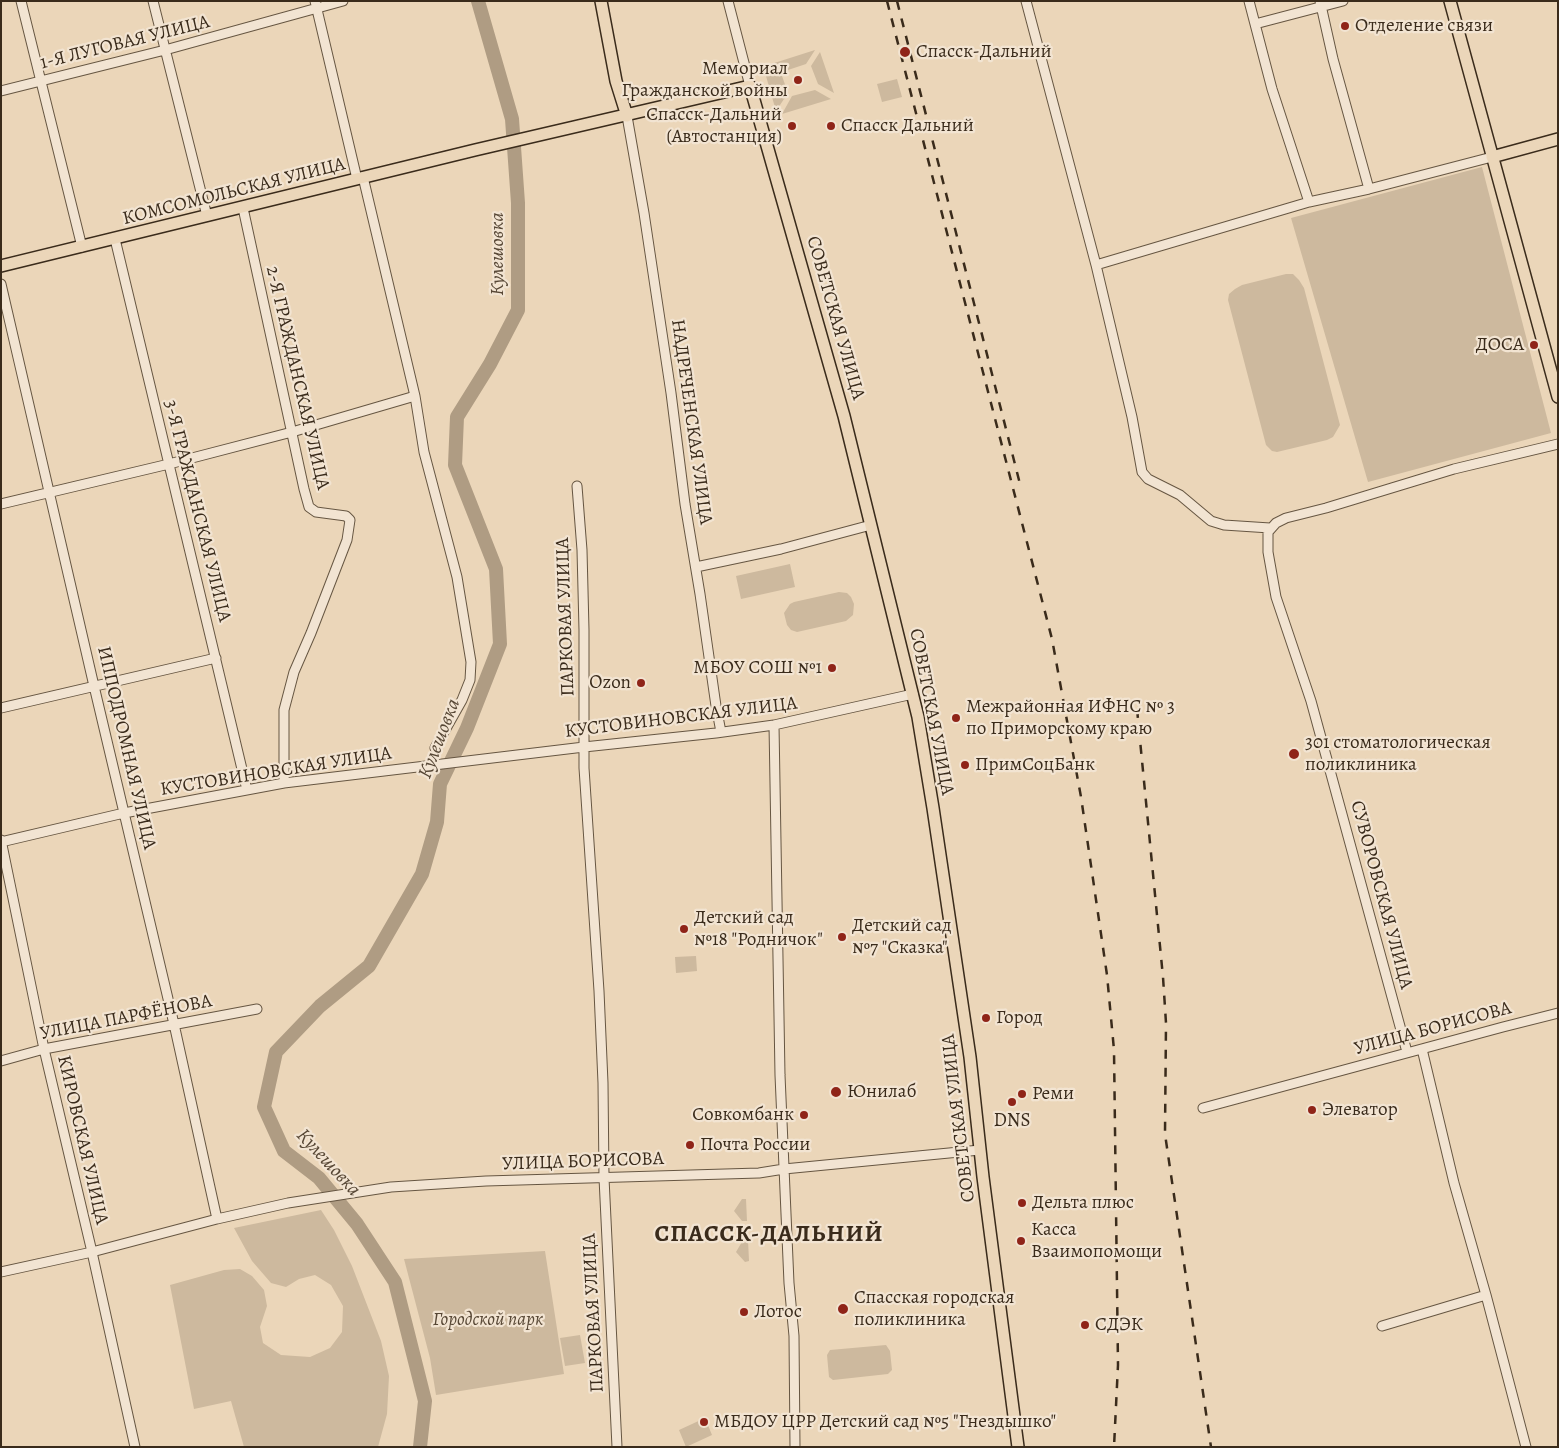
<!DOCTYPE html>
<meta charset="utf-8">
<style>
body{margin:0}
#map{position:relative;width:1559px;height:1448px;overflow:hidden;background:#ebd6b9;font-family:Alegreya,serif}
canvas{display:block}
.frame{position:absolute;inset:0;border:2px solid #3a2b1b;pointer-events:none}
</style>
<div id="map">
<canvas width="1559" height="1448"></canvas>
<div class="frame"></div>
</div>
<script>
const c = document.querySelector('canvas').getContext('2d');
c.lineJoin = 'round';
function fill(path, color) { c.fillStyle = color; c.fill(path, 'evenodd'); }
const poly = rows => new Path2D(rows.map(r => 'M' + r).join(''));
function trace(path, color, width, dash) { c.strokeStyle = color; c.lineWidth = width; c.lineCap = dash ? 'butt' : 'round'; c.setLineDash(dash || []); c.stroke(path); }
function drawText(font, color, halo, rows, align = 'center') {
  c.font = font + ' Alegreya,serif'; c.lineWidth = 4.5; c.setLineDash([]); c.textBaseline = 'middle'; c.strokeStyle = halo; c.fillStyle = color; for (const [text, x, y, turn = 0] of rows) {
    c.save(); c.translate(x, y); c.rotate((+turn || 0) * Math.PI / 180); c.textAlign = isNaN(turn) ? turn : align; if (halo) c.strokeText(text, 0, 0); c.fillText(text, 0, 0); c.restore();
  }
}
fill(poly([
 [815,50,806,64,785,71,768,65],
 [820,52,834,93,818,84,811,66],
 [764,69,782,76,788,93,776,111],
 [897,79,902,97,882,102,877,84],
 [815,90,831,99,782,114,792,96],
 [1482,167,1551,433,1368,482,1291,218],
 [1286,274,1293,274,1299,280,1304,288,1340,425,1333,437,1327,440,1277,452,1272,451,1266,445,1228,300,1229,294,1235,289,1242,285],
 [790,564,795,587,741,599,736,576],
 [839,592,847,593,851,597,854,604,853,615,846,621,797,632,791,630,787,625,784,613,790,604,794,602],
 [696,956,697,971,676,973,675,957],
 [742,1199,746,1199,747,1221,742,1221,734,1211],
 [321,1210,334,1230,352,1266,381,1341,389,1376,387,1414,378,1447,244,1447,231,1401,194,1409,170,1285,224,1270,240,1269,252,1276,264,1290,267,1306,260,1327,263,1343,281,1355,310,1357,330,1348,342,1332,343,1306,331,1285,315,1275,299,1279,286,1287,271,1283,252,1261,234,1228],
 [743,1240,748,1240,749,1261,745,1262,736,1252],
 [545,1251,564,1374,436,1395,430,1358,404,1259],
 [580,1335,585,1363,565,1366,560,1338],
 [886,1345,890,1351,892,1370,888,1374,833,1380,829,1377,827,1355,830,1350],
 [705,1418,712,1435,686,1447,679,1430]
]), '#cdb99e');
trace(poly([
 [420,1447,425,1401,395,1282,357,1224,319,1178,284,1151,264,1107,276,1052,320,1006,369,966,422,874,437,822,440,784,467,728,500,644,496,569,455,465,457,417,490,364,518,310,518,203,512,119,478,1]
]), '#af9c83', 14);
const minor = poly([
 [21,1,82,247],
 [153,1,207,216],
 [315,1,357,179],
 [728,1,750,86],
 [1026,1,1096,265,1132,417,1142,472,1148,479,1180,495,1211,521,1224,525,1270,528],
 [1249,1,1272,89,1309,202,1369,189,1492,157],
 [1320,1,1333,59,1369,189],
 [1255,24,1343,1],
 [1,91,165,50,343,1],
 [627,116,644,213,671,393,685,504,700,594,716,706,721,732],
 [363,177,415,396,424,452,457,577,471,662,470,680,462,700,435,748],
 [243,208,304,489,309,507,316,512,346,516,350,520,347,540,311,633,294,672,284,710,284,783],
 [115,239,247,790],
 [1096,265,1309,202],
 [1,284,94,686,174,1024,217,1219],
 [577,486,582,550,584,630,584,768,599,991,603,1083,604,1178,617,1447],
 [1,504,169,464,292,432,415,396],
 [696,567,781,549,871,525],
 [1,708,216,658],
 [774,725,780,1075,789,1283,794,1336,795,1447],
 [1,840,44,1049,92,1252,135,1447],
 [1,842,124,813,284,783,584,747,716,733,774,725,913,694],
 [1407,1052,1311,701,1276,597,1268,552,1268,532,1276,523,1286,518,1326,508,1454,469,1558,444],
 [1,1061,44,1049,257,1009],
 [1203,1108,1503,1027,1558,1013],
 [1,1272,92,1252,217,1219,288,1203,391,1187,486,1181,759,1173,784,1169,980,1150],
 [1486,1295,1526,1447],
 [1382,1326,1486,1295,1454,1183,1422,1049]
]);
const major = poly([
 [601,1,616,81,627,116],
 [1450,1,1558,397],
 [1492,157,1558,139],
 [1,266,475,150,750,86,844,416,918,717,933,808,970,1057,983,1177,1018,1447]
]);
trace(minor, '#665642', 11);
trace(major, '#3a2b1b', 14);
trace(minor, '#f2e4d2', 9);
trace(major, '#ebd6b9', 11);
trace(poly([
 [887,1,1052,639,1081,797,1107,975,1114,1050,1118,1365,1114,1447],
 [897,1,1020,484],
 [1137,709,1163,977,1166,1023,1165,1134,1211,1447]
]), '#3a2b1b', 2.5, [9, 9]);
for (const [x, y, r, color] of [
 [1345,26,5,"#8f2418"],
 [905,52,6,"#8f2418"],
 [798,80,5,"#8f2418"],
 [792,126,5,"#8f2418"],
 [831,126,5,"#8f2418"],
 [1534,345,5,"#8f2418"],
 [832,668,5,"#8f2418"],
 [641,683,5,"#8f2418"],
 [956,718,5,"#8f2418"],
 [1294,754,6,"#8f2418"],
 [965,765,5,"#8f2418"],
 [684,929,5,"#8f2418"],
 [842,937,5,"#8f2418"],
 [986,1018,5,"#8f2418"],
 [836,1092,6,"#8f2418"],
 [1022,1094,5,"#8f2418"],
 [1012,1102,5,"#8f2418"],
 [1312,1110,5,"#8f2418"],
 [804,1115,5,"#8f2418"],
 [690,1145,5,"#8f2418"],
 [1022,1203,5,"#8f2418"],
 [1021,1241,5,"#8f2418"],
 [843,1309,6,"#8f2418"],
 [744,1312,5,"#8f2418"],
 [1085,1325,5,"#8f2418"],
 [704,1422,5,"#8f2418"]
]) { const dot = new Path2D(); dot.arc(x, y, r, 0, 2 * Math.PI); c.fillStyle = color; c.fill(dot); trace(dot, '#f2e4d2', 2); }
drawText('19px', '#3a2b1b', '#f2e4d2', [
 ["Отделение связи",1355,26],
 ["Спасск-Дальний",916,52],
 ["Мемориал",788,69,"right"],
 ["Гражданской войны",788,91,"right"],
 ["Спасск-Дальний",782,115,"right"],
 ["(Автостанция)",782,137,"right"],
 ["Спасск Дальний",841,126],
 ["ДОСА",1524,345,"right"],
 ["МБОУ СОШ №1",822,668,"right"],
 ["Ozon",631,683,"right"],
 ["Межрайонная ИФНС № 3",966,707],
 ["по Приморскому краю",966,729],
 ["301 стоматологическая",1305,743],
 ["поликлиника",1305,765],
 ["ПримСоцБанк",975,765],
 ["Детский сад",694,918],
 ["№18 \"Родничок\"",694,940],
 ["Детский сад",852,926],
 ["№7 \"Сказка\"",852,948],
 ["Город",996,1018],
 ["Юнилаб",847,1092],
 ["Реми",1032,1094],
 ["Элеватор",1322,1110],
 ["Совкомбанк",794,1115,"right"],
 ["DNS",1012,1121,"center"],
 ["Почта России",700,1145],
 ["Дельта плюс",1032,1203],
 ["Касса",1031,1230],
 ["Взаимопомощи",1031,1252],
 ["Спасская городская",854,1298],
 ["поликлиника",854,1320],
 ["Лотос",754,1312],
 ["СДЭК",1095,1325],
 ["МБДОУ ЦРР Детский сад №5 \"Гнездышко\"",714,1422]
], 'left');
drawText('19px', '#3a2b1b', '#f2e4d2', [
 ["1-Я ЛУГОВАЯ УЛИЦА",125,43,-14],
 ["КОМСОМОЛЬСКАЯ УЛИЦА",234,192,-14],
 ["СОВЕТСКАЯ УЛИЦА",835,318,74],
 ["2-Я ГРАЖДАНСКАЯ УЛИЦА",297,378,77],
 ["НАДРЕЧЕНСКАЯ УЛИЦА",691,422,82],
 ["3-Я ГРАЖДАНСКАЯ УЛИЦА",197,511,76],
 ["ПАРКОВАЯ УЛИЦА",566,617,-92],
 ["СОВЕТСКАЯ УЛИЦА",931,712,79],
 ["КУСТОВИНОВСКАЯ УЛИЦА",681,718,-7],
 ["ИППОДРОМНАЯ УЛИЦА",126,748,77],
 ["КУСТОВИНОВСКАЯ УЛИЦА",276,772,-9],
 ["СУВОРОВСКАЯ УЛИЦА",1381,895,75],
 ["УЛИЦА ПАРФЁНОВА",126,1018,-11],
 ["УЛИЦА БОРИСОВА",1433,1029,-15],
 ["СОВЕТСКАЯ УЛИЦА",959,1118,-97],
 ["КИРОВСКАЯ УЛИЦА",82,1140,77],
 ["УЛИЦА БОРИСОВА",583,1162,-2],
 ["ПАРКОВАЯ УЛИЦА",594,1313,-93]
]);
drawText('italic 19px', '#574735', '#f2e4d2', [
 ["Городской парк",488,1320]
]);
drawText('italic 20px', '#574735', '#f2e4d2', [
 ["Кулешовка",498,254,-90],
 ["Кулешовка",440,739,-69],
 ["Кулешовка",328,1163,47]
]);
c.letterSpacing = '1px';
drawText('bold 24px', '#3a2b1b', '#f2e4d2', [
 ["СПАССК-ДАЛЬНИЙ",769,1235]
]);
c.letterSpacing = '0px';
</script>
